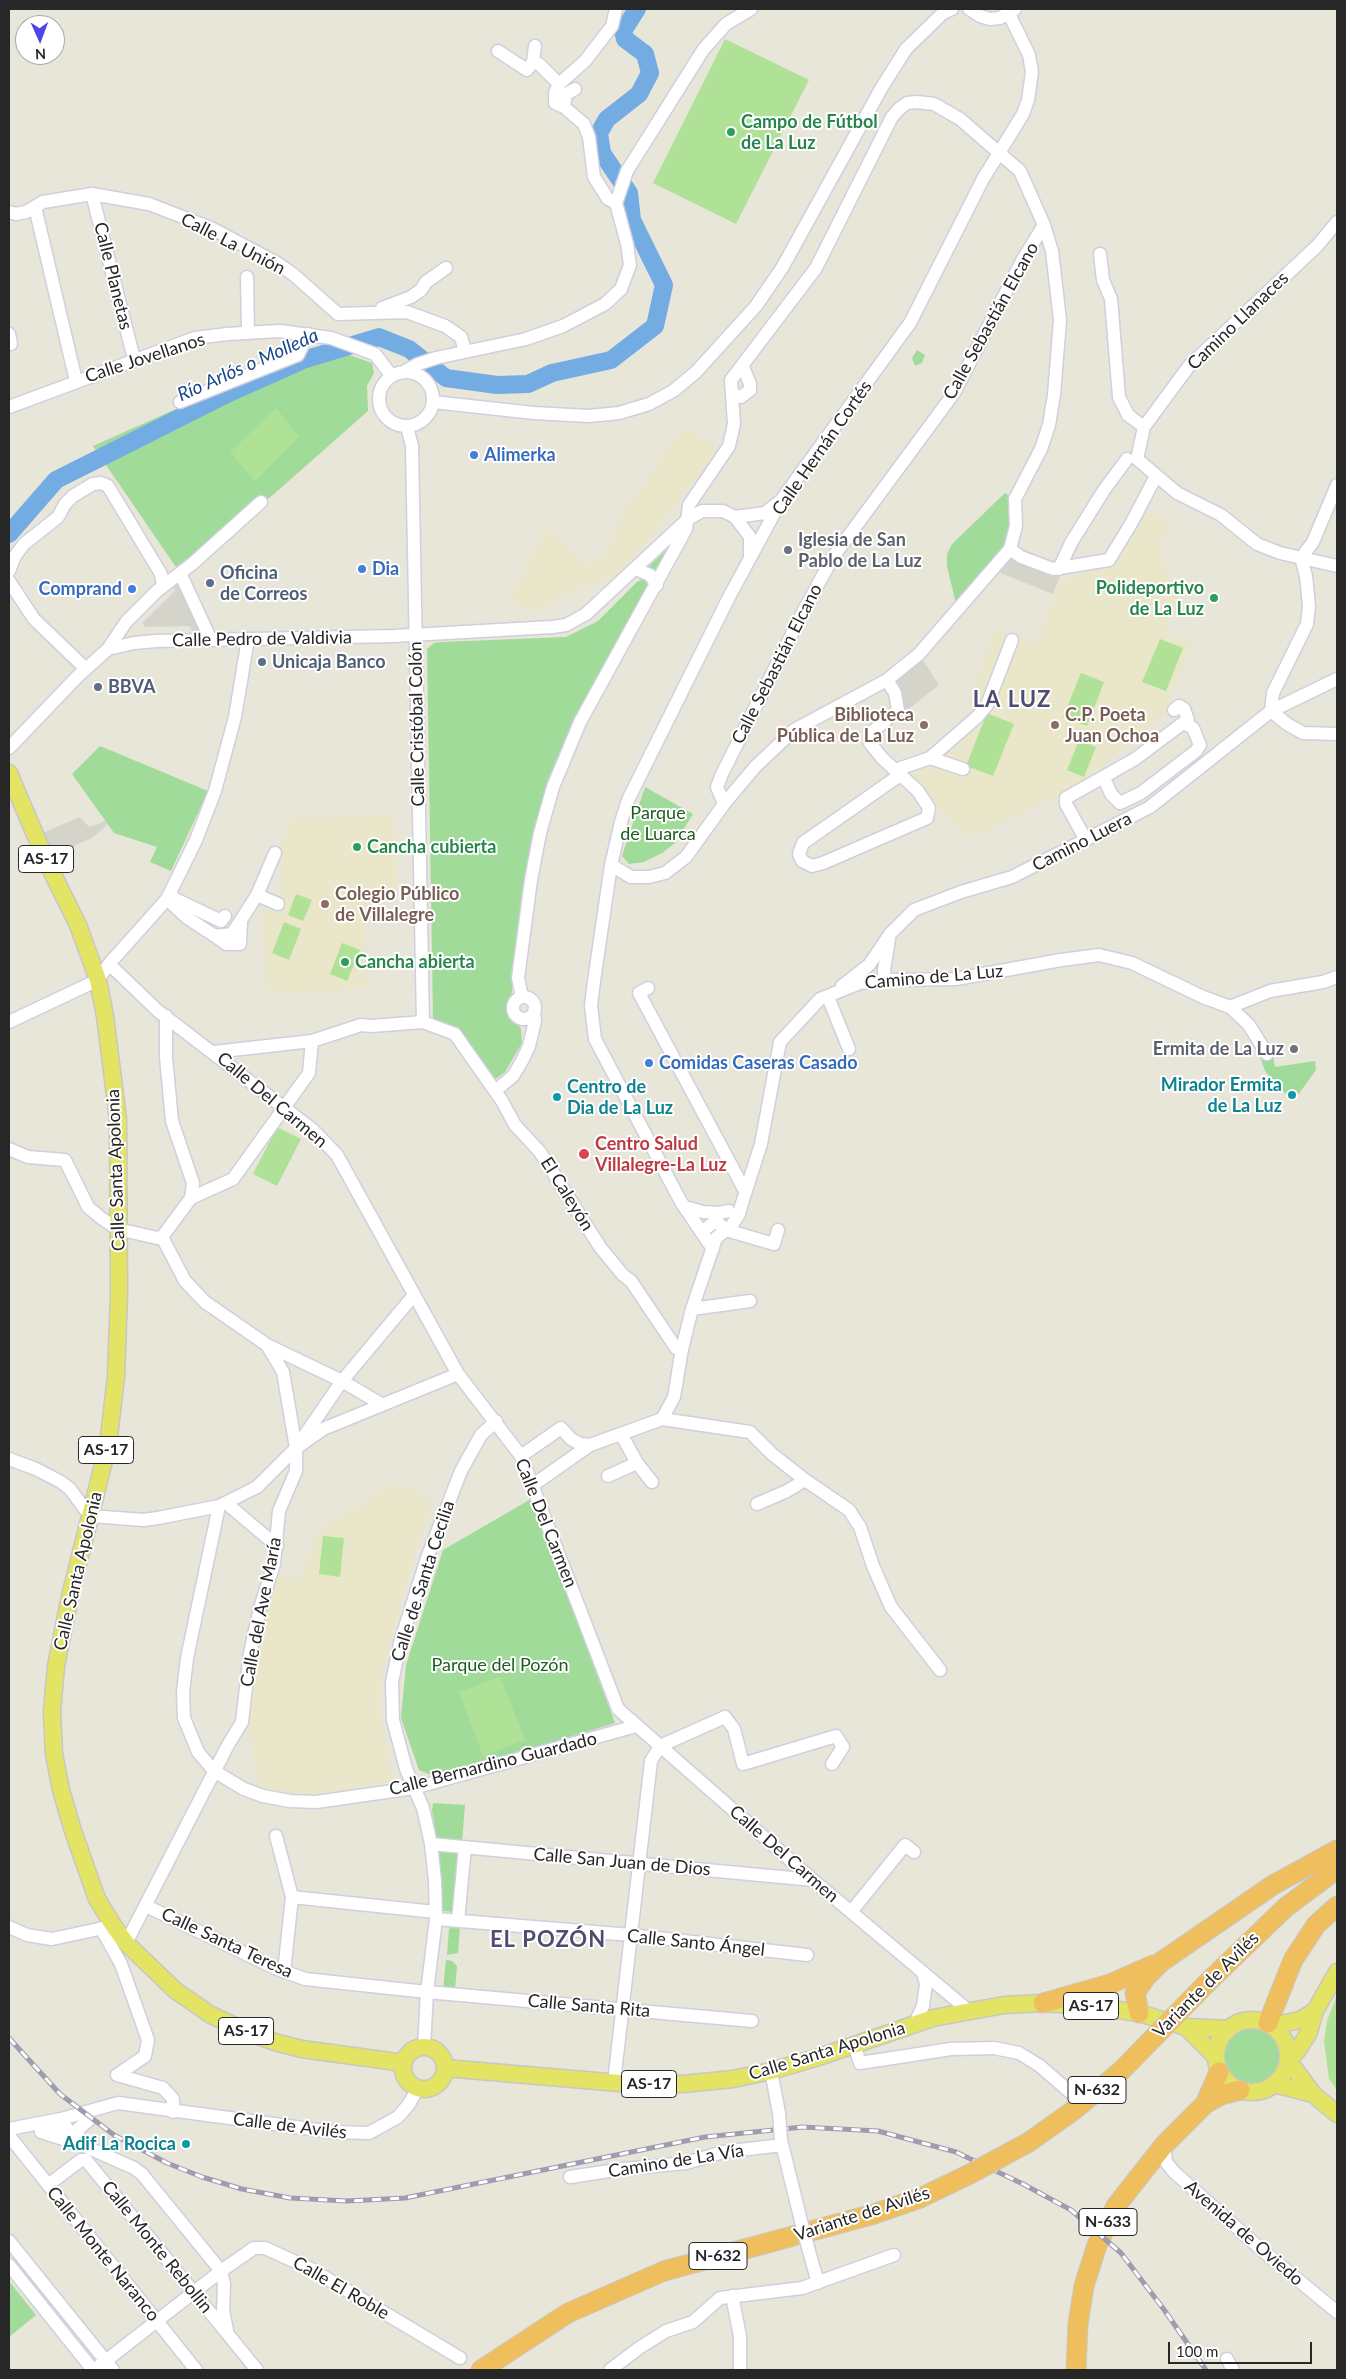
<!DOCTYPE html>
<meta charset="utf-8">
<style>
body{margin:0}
#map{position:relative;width:1346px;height:2379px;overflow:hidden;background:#e8e5d9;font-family:Lato,sans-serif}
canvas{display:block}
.frame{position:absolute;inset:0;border:10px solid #272727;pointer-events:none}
.north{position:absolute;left:15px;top:15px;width:50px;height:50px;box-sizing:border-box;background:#fff;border:1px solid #a9a9a9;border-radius:50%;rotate:178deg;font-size:14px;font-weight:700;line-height:20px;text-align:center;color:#272727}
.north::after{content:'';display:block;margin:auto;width:18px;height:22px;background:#4d45ea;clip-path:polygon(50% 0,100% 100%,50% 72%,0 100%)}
.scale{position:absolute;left:1168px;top:2342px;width:144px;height:22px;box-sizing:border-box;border:2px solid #272727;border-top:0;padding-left:6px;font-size:15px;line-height:18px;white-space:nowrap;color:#272727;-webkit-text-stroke:4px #fff;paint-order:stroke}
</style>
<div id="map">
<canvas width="1346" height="2379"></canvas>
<div class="frame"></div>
<div class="north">N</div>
<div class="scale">100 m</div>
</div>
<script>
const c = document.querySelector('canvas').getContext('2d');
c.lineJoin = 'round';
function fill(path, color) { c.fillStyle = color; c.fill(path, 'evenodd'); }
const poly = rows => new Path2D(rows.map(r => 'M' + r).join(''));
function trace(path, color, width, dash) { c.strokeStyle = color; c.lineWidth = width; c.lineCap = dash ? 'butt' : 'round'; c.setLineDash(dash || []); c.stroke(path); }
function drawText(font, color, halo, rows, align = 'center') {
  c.font = font + ' Lato,sans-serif'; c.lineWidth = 4; c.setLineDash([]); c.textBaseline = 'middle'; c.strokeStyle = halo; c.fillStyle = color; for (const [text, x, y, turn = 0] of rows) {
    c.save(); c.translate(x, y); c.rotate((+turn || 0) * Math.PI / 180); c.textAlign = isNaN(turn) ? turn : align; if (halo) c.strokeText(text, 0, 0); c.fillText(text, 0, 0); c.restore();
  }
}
fill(poly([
 [685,426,718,449,666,517,613,578,594,582,570,592,532,612,511,600,545,529,590,566,605,556,625,511],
 [1147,512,1170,525,1157,543,1177,598,1164,632,1192,644,1169,700,1175,704,1078,786,969,838,901,768,917,760,972,715,973,708,967,708,995,629,1036,645,1062,582,1080,574,1103,570,1113,565],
 [394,815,397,899,366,900,364,932,368,986,297,994,265,988,263,911,284,908,280,847,291,819],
 [397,1483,433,1502,412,1561,382,1672,378,1706,393,1780,342,1792,307,1795,259,1787,247,1716,256,1643,275,1574,301,1581,316,1532]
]), '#e9e6c9');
fill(poly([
 [315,347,335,350,372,363,374,373,367,386,368,411,274,494,178,570,93,446],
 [917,350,925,355,922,363,915,366,912,358],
 [1005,493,1015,499,1010,549,956,604,947,566,947,554,952,544],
 [681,536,660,575,647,568],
 [643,579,648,585,577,718,548,779,523,885,511,999,511,1013,521,1029,522,1043,505,1072,494,1080,489,1079,467,1040,461,1034,436,1024,433,1018,427,649,434,643,442,642,566,637,598,621,637,582],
 [100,746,208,791,171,871,150,862,157,847,114,833,72,774],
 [645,787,693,814,675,843,662,853,644,862,629,864,622,856],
 [1272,1052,1275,1067,1315,1061,1316,1070,1295,1099,1291,1100,1265,1071,1260,1056],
 [531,1499,615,1723,438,1778,419,1770,401,1718,406,1665,443,1550],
 [433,1803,465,1805,462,1841,437,1840,432,1811],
 [439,1848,458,1850,454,1912,443,1911],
 [456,1926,460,1926,458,1953,447,1955,449,1929],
 [446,1960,452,1961,457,1966,455,1990,443,1989],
 '1223 2056a28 28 0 1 1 56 0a28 28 0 1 1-56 0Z',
 [9,2281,36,2315,9,2337]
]), '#a0db99');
fill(poly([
 [725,39,809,80,736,224,653,183],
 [276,408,299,436,255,482,230,452],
 [1160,639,1183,648,1166,691,1142,682],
 [1081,673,1104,682,1087,726,1063,717],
 [987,713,1014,724,993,776,966,766],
 [1079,740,1096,747,1084,777,1067,770],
 [296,894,312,900,303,921,288,915],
 [284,922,301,929,289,960,272,953],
 [342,943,360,950,347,981,330,974],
 [277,1127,301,1139,277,1186,253,1174],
 [323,1536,344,1538,340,1577,319,1574],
 [500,1677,525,1740,483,1756,459,1692],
 [1337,1995,1337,2090,1329,2079,1324,2041,1327,2021]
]), '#afe296');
fill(poly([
 [1015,546,1064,566,1053,594,993,570],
 [178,582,200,632,194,633,189,626,145,627,142,623,175,591,174,584],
 [919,654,939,685,901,715,887,680],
 [80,817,89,827,105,821,108,824,92,838,51,856,42,833]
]), '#d5d4cb');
trace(poly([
 [9,534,56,480,229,393,303,360,379,337,409,349,446,378,497,385,528,384,552,373,611,360,655,326,664,285,632,220,629,193,602,153,599,133,607,119,639,94,650,73,645,54,625,39,623,31,637,9]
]), '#73abe3', 18);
const minor = poly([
 [969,9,980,16,990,19,1000,18,1015,9],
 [535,46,533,62,539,64,559,84],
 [498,51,527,70,533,62],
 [575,89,566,94,564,107,555,103,555,93,559,84,585,61,612,26,616,9],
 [564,107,584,124,589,137,594,177,608,199,616,203],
 [92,194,134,359],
 [35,207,76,381],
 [9,212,16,214,26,212,43,202,92,194,149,204,211,228,277,263,294,275,338,314,407,312,445,326,461,337,465,351],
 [1337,222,1317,246,1189,366,1144,427,1137,459,1177,493,1221,515,1257,544,1280,553,1337,566],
 [1100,254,1103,280,1111,299,1119,397,1128,415,1144,427],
 [247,277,248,333],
 [382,308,411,297,421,290,426,282,446,268],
 [9,334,11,344,9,344],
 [405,371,418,364,436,358,526,339,563,326,605,304,621,289,630,265,627,244,616,203,627,171,703,50,726,24,751,9],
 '379 399a27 27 0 1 1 54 0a27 27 0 1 1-54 0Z',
 [732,394,741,397,750,390,750,384,743,367],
 [180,402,298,355,308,334],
 [433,402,534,413,589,416,619,413,649,404,673,391,696,372,756,306,782,268,882,87,906,49,943,13,952,9],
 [9,407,195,338,227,334,280,331,331,338,375,354,391,375],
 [407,427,412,446,423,1022],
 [735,517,765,513,779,502],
 [1010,549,1021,557,1053,569,1109,560,1132,522,1156,476],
 [1301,558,1306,576,1309,606,1307,624,1273,693,1271,711,1287,724,1303,733,1337,734],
 [1301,558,1313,542,1337,485],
 [636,569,650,575,657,585],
 [1059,569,1071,543,1104,490,1127,459],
 [9,571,15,556,24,544,58,517,65,504,73,496,93,484,101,483,108,486,161,574,163,586],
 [180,573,211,640],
 [9,581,34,619,86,669],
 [108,649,134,643,156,641,394,636,552,627,566,625,586,614,688,519,702,511,723,511,735,517,750,537,750,557],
 [887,680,895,693,898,710,872,732,870,743,882,758,918,791,929,808,927,818,823,863,812,866,802,861,799,854,803,843,900,775],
 [1174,710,1179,706,1184,709,1188,720,1187,724],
 [9,748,78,676,108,649,126,622,157,591,192,564,261,502],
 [930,758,963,769],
 [895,770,930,758,977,717,987,705,1012,640],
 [724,804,717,787,722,774,804,610,833,557,954,393,1022,261,1044,225],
 [1086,840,1066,804,1066,798,1135,759,1183,723,1193,728,1200,745,1196,751,1141,793,1120,803,1111,794,1104,778],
 [257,895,278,904],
 [171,897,221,921,225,916],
 [167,899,186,917,215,936,232,934,257,895,275,853],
 [215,936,226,944,240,944,241,923],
 [109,964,158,1011,313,1130,337,1155,458,1374,521,1456,618,1709,813,1880,969,2011],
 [885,980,884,970,889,939],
 [842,986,869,965,890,934,914,910,961,892,1012,877,1150,807,1271,711,1337,679],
 [648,988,639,993,745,1191],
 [522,997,518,978,531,880,540,833,553,787,580,722,686,529,689,505,729,446,734,424,731,380,816,268,892,117,899,109,907,103,917,102,934,104,960,119,1020,171,1044,225,1052,251,1060,320,1054,395,1049,425,1041,449,1015,499,1016,526,1010,549,919,654,887,680,794,730,755,767,724,804,686,857,665,873,649,877,631,877,611,865],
 [828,997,849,1049],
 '513 1008a11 11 0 1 1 22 0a11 11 0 1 1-22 0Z',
 [1230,1007,1270,991,1323,982,1337,977],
 [166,1016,166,1057,172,1121,193,1183,191,1198],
 [9,1022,98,980,109,964,167,899,196,840,215,791,235,717,248,639],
 [214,1052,312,1041,361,1025,371,1026,423,1022,455,1034,502,1101,515,1125,540,1152,600,1247,623,1275,631,1281,676,1348,682,1349],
 [495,1091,513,1076,522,1061,529,1046,535,1021,534,1011],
 [9,1149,28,1157,65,1160,88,1207,101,1218,118,1229,157,1238,162,1237],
 [685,1207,703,1212,719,1213,729,1211],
 [701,1232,716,1221,726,1230,774,1244,778,1230],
 [162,1237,185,1281,205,1302,267,1345,283,1372,296,1448],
 [162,1237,191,1198,233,1179,309,1073,312,1041],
 [713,1249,681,1202,595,1039,591,1006,594,981,611,865,621,822,628,800,728,599,782,499,910,323,983,179,1023,114,1028,100,1032,72,1029,55,1009,14],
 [692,1309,750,1301],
 [267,1345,342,1381,381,1404],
 [662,1419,674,1397,682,1349,692,1309,716,1238,732,1225,739,1214,743,1200,761,1144,780,1042,820,999,860,983,891,980,956,979,1061,960,1099,955,1132,963,1203,997,1230,1007,1249,1025,1267,1054],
 [621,1434,637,1463,652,1482],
 [521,1456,561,1428,571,1439,580,1444,590,1445],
 [9,1459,36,1469,61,1482,70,1489,90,1516,144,1520,158,1518,219,1506,257,1487,296,1448,323,1429,458,1374],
 [608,1476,637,1463],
 [533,1485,590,1445,662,1419,750,1432,772,1454,805,1480,849,1510,860,1527,873,1566,891,1607,940,1670],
 [226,1503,277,1546],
 [757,1504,787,1491,805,1480],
 [219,1506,187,1658,183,1692,184,1718,198,1752,214,1771,244,1789,263,1796,290,1801,316,1802,414,1788,636,1726],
 [276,1836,292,1897,435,1912],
 [431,1844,813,1880],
 [146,1906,275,1968,305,1979,427,1992,752,2021],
 [851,1912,905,1845,914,1852],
 [436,1919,631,1935,807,1955],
 [458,1921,465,1847],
 [9,1927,27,1935,52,1939,108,1927],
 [101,1928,121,1964,148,2040,145,2056,117,2075,163,2088,173,2099,173,2112],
 [126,1943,228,1745,242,1722,250,1653,260,1608,274,1564,279,1511,296,1471,296,1448,342,1381,414,1295],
 [284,1972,292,1897],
 [915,2023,923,2006,926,1984,923,1973],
 [854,2045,860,2063,951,2049,994,2048,1019,2053,1040,2066,1071,2093],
 [424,2047,427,1992,436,1919,435,1881,431,1844,423,1808,406,1769,393,1720,392,1682,400,1643,427,1558,461,1471,481,1435,496,1421],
 [771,2071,779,2113],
 [614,2082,651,1761,660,1746,725,1717,734,1729,743,1764,836,1736,843,1747,832,1764],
 [49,2125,66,2127,81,2144],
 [9,2129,61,2119,118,2103,333,2132,369,2133,398,2117,409,2104,418,2088],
 [41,2132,82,2145,134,2168,142,2174,221,2271,224,2284,223,2311,227,2330],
 [10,2137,196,2370],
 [77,2139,79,2128,88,2121],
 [781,2140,801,2221],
 [1164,2145,1166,2162,1174,2172,1263,2251,1337,2312],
 [570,2177,623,2169,686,2163,723,2152,782,2145],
 [48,2185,81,2160,86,2160,257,2370],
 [9,2241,113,2370],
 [809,2251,818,2283],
 [9,2265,93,2370],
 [732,2296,740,2336,740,2370],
 [1227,2359,1233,2370],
 [94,2370,221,2271,254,2248,265,2248,311,2269,460,2358],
 [610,2370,639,2348,666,2331,693,2322,720,2298,802,2288,894,2255]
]);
const major = poly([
 [9,773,45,858,78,925,98,980,105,1016,118,1119,119,1295,116,1377,108,1445,71,1592,56,1666,52,1712,54,1754,61,1790,73,1831,97,1899,113,1925,126,1943,176,1991,211,2015,255,2035,278,2043,302,2049,404,2063],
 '1216 2056a36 36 0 1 1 72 0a36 36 0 1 1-72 0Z',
 [1272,2026,1300,2020,1315,2011],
 [1186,2027,1215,2056],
 '403 2068a21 21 0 1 1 42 0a21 21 0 1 1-42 0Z',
 [1288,2060,1298,2050,1309,2032,1315,2011,1337,1972],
 [1288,2060,1313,2094,1337,2114],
 [445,2068,631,2084,683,2084,733,2079,771,2071,819,2057,933,2018,1004,2005,1043,2003,1091,2006,1139,2013,1186,2027,1228,2029],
 [1274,2084,1313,2094]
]);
const highway = poly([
 [1206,1984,1286,1907,1337,1869],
 [1043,2003,1110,1984,1153,1965],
 [1139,2013,1135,1993,1146,1977,1161,1962,1273,1885,1337,1850],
 [1268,2023,1293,1960,1316,1925,1337,1906],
 [1205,2104,1219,2072],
 [481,2370,568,2313,664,2271,874,2214,920,2198,970,2174],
 [1076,2370,1078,2324,1084,2286,1097,2245,1116,2206,1164,2145,1205,2104,1221,2095,1240,2090]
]);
trace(minor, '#cfcfdf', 15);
trace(major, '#c7c7c7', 19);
trace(highway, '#c7c7c7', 21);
trace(minor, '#fff', 12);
trace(major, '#e3e463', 16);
trace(highway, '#f0bf5d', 19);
const rail = poly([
 [9,2038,60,2094,114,2135,167,2163,202,2177,242,2189,290,2198,347,2201,405,2198,705,2137,803,2127,878,2131,956,2152,1023,2184,1071,2210,1121,2253,1165,2311,1206,2370]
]);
trace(rail, '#9e9db0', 5);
trace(rail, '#fff', 3, [9]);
const minorBridge = poly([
 [779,2113,781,2140],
 [801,2221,809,2251]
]);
const highwayBridge = poly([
 [970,2174,1029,2142,1074,2110,1121,2071,1206,1984]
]);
trace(minorBridge, '#cfcfdf', 15, []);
trace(highwayBridge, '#c7c7c7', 21, []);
trace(minorBridge, '#fff', 12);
trace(highwayBridge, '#f0bf5d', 19);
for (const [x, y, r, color] of [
 [731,132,5,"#2e9e5b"],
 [474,455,5,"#3f7fe0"],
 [788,550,5,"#6b7280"],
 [362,569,5,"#3f7fe0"],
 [210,583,5,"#5c6f8a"],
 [132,589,5,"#3f7fe0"],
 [1214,598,5,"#2e9e5b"],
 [262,662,5,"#5c6f8a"],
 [98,687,5,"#5c6f8a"],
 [924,725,5,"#8d6e63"],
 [1055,725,5,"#8d6e63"],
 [357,847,5,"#2e9e5b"],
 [325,904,5,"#8d6e63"],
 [345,962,5,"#2e9e5b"],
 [1294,1049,5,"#6b7280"],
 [649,1063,5,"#3f7fe0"],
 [1292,1095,5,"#0f9aa8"],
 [557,1097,5,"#0f9aa8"],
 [584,1154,6,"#e0444e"],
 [186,2144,5,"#0f9aa8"]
]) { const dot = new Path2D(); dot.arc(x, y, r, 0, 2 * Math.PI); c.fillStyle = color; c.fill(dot); trace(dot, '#fff', 2); }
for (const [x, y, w] of [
 [46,859,55],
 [106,1450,55],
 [1091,2006,55],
 [246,2031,55],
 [649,2084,55],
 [1097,2090,58],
 [1108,2222,58],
 [718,2256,58]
]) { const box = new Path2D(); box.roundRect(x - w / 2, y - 13.5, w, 27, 4); c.fillStyle = '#fff'; c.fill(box); trace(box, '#272727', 1); }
drawText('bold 16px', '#272727', null, [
 ["AS-17",46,859],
 ["AS-17",106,1450],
 ["AS-17",1091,2006],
 ["AS-17",246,2031],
 ["AS-17",649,2084],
 ["N-632",1097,2090],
 ["N-633",1108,2222],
 ["N-632",718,2256]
]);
drawText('bold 18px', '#27864d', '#fff', [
 ["Campo de Fútbol",741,122],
 ["de La Luz",741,143],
 ["Polideportivo",1204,588,"right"],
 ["de La Luz",1204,609,"right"],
 ["Cancha cubierta",367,847],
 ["Cancha abierta",355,962]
], 'left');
drawText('18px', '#272727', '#fff', [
 ["Calle La Unión",233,244,27],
 ["Calle Planetas",113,276,76],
 ["Calle Sebastián Elcano",991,321,-61],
 ["Camino Llanaces",1238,321,-44],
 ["Calle Jovellanos",145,358,-18],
 ["Calle Hernán Cortés",822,448,-55],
 ["Calle Pedro de Valdivia",262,639,-1],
 ["Calle Sebastián Elcano",777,664,-63],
 ["Calle Cristóbal Colón",417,724,-91],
 ["Camino Luera",1082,842,-27],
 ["Camino de La Luz",934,977,-5],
 ["Calle Del Carmen",272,1100,40],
 ["Calle Santa Apolonia",116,1170,-92],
 ["El Caleyón",567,1194,58],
 ["Calle Del Carmen",546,1523,68],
 ["Calle Santa Apolonia",78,1571,-77],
 ["Calle de Santa Cecilia",423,1581,-72],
 ["Calle del Ave María",261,1612,-79],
 ["Calle Bernardino Guardado",493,1764,-14],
 ["Calle Del Carmen",784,1854,41],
 ["Calle San Juan de Dios",622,1862,5],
 ["Calle Santa Teresa",227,1943,25],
 ["Calle Santo Ángel",696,1943,6],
 ["Variante de Avilés",1206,1985,-45],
 ["Calle Santa Rita",589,2006,5],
 ["Calle Santa Apolonia",827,2051,-17],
 ["Calle de Avilés",290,2126,7],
 ["Camino de La Vía",676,2161,-9],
 ["Variante de Avilés",862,2214,-18],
 ["Avenida de Oviedo",1244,2233,41],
 ["Calle Monte Rebollin",157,2247,51],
 ["Calle Monte Naranco",103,2254,51],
 ["Calle El Roble",341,2288,30]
]);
drawText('bold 18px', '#366cbe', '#fff', [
 ["Alimerka",484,455],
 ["Dia",372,569],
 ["Comprand",122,589,"right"],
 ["Comidas Caseras Casado",659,1063]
], 'left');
drawText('bold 18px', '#5b616d', '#fff', [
 ["Iglesia de San",798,540],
 ["Pablo de La Luz",798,561],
 ["Ermita de La Luz",1284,1049,"right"]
], 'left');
drawText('bold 18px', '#4e5e75', '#fff', [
 ["Oficina",220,573],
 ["de Correos",220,594],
 ["Unicaja Banco",272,662],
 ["BBVA",108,687]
], 'left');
drawText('bold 18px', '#785e54', '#fff', [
 ["Biblioteca",914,715,"right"],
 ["Pública de La Luz",914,736,"right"],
 ["C.P. Poeta",1065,715],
 ["Juan Ochoa",1065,736],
 ["Colegio Público",335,894],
 ["de Villalegre",335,915]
], 'left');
drawText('18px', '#1e5c20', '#fff', [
 ["Parque",658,813],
 ["de Luarca",658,834],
 ["Parque del Pozón",500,1665]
]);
drawText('bold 18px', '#0d838f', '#fff', [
 ["Mirador Ermita",1282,1085],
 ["de La Luz",1282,1106],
 ["Centro de",567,1087,"left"],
 ["Dia de La Luz",567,1108,"left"],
 ["Adif La Rocica",176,2144]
], 'right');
drawText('bold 18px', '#be3a42', '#fff', [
 ["Centro Salud",595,1144],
 ["Villalegre-La Luz",595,1165]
], 'left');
drawText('italic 19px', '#18478a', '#fff', [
 ["Río Arlós o Molleda",248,365,-24]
]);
c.letterSpacing = '1px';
drawText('bold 22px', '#4e4c73', '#fff', [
 ["LA LUZ",1012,700],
 ["EL POZÓN",548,1940]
]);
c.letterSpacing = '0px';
</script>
